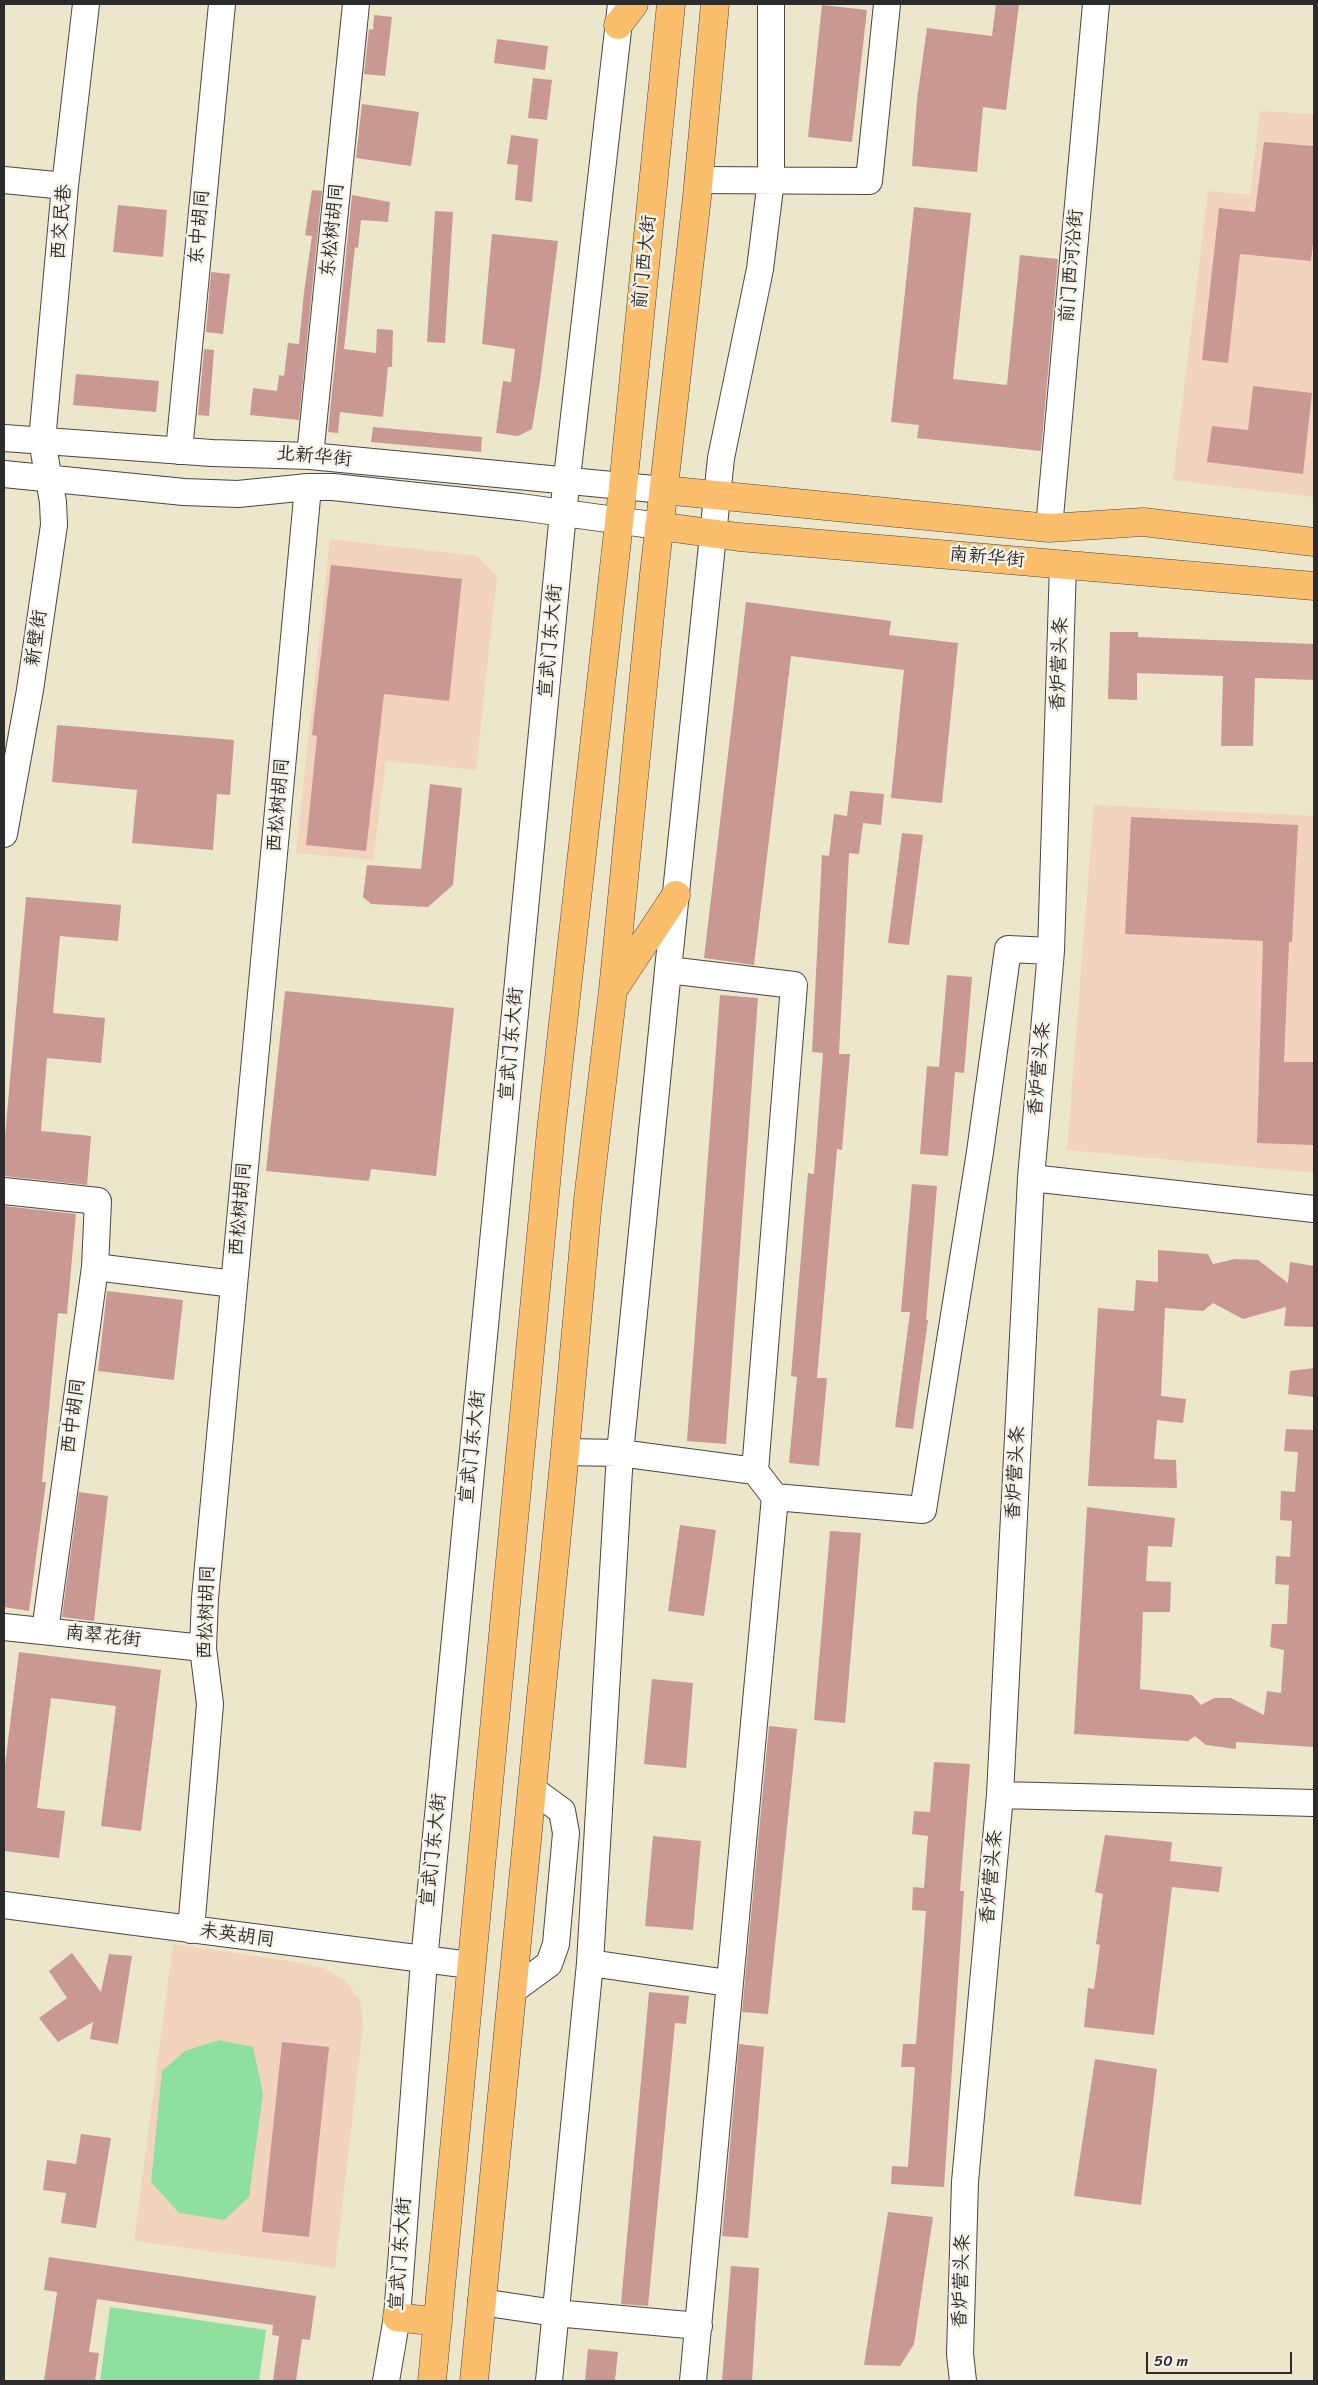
<!DOCTYPE html>
<meta charset="utf-8">
<style>
body{margin:0}
#map{position:relative;width:1318px;height:2385px;overflow:hidden;background:#ece6cb;font-family:Sriracha,sans-serif}
canvas{display:block}
.frame{position:absolute;inset:0;border:5px solid #2b2b2b;pointer-events:none}
.scale{position:absolute;left:1146px;top:2352px;width:146px;height:22px;box-sizing:border-box;border:2px solid #2b2b2b;border-top:0;padding-left:6px;font-size:15px;line-height:18px;white-space:nowrap;color:#2b2b2b;-webkit-text-stroke:4px #f7f3e8;paint-order:stroke}
</style>
<div id="map">
<canvas width="1318" height="2385"></canvas>
<div class="frame"></div>
<div class="scale">50 m</div>
</div>
<script>
const c = document.querySelector('canvas').getContext('2d');
c.lineJoin = 'round';
function fill(path, color) { c.fillStyle = color; c.fill(path, 'evenodd'); }
const poly = rows => new Path2D(rows.map(r => 'M' + r).join(''));
function trace(path, color, width, dash) { c.strokeStyle = color; c.lineWidth = width; c.lineCap = dash ? 'butt' : 'round'; c.setLineDash(dash || []); c.stroke(path); }
function drawText(font, color, halo, rows, align = 'center') {
  c.font = font + ' Sriracha,"LXGW WenKai TC",sans-serif'; c.lineWidth = 5; c.setLineDash([]); c.textBaseline = 'middle'; c.strokeStyle = halo; c.fillStyle = color; for (const [text, x, y, turn = 0] of rows) {
    c.save(); c.translate(x, y); c.rotate((+turn || 0) * Math.PI / 180); c.textAlign = isNaN(turn) ? turn : align; if (halo) c.strokeText(text, 0, 0); c.fillText(text, 0, 0); c.restore();
  }
}
fill(poly([
 [1260,111,1314,114,1314,497,1173,480,1208,191,1250,195],
 [330,539,477,556,497,576,476,770,386,761,373,860,296,853],
 [1094,805,1314,816,1314,1173,1067,1150],
 [173,1944,297,1962,323,1968,346,1981,361,2002,363,2027,335,2268,134,2241]
]), '#f2d4be');
fill(poly([
 [219,2040,253,2047,263,2094,249,2197,224,2220,179,2213,151,2182,162,2071,185,2051],
 [110,2307,266,2330,259,2381,100,2381]
]), '#8fe09f');
fill(poly([
 [996,4,1019,4,1006,110,983,107,977,172,912,166,917,100,927,28,992,36],
 [822,5,867,10,852,142,808,137],
 [374,15,392,17,385,76,364,74,369,29,373,30],
 [497,39,548,46,545,70,494,63],
 [533,78,552,80,547,120,528,118],
 [362,104,419,112,411,166,356,158],
 [511,135,538,139,532,202,515,200,518,165,507,164],
 [1264,142,1314,146,1314,235,1311,261,1240,254,1228,363,1202,360,1219,208,1255,212],
 [312,190,322,191,299,420,250,415,253,388,277,391,279,375,284,376,288,343,299,344,304,292,312,236,305,235],
 [352,195,390,202,388,222,361,220,358,248,355,247,344,349,376,353,377,329,393,330,392,367,388,367,383,417,340,412,338,433,328,432],
 [118,205,167,210,163,257,113,252],
 [914,207,971,213,953,379,1007,385,1020,255,1058,259,1041,451,917,438,919,425,891,422],
 [435,211,453,212,445,343,427,342],
 [492,234,558,241,540,381,532,429,518,436,496,433,503,381,511,382,515,349,482,344],
 [211,272,230,274,223,334,206,332],
 [204,349,214,350,209,416,198,415],
 [76,374,159,381,156,412,73,405],
 [1253,386,1312,393,1303,474,1207,462,1212,426,1248,430],
 [373,427,482,437,481,452,371,442],
 [331,565,462,579,449,701,384,694,366,851,306,845,317,736,312,735],
 [746,602,891,621,889,635,958,643,942,803,891,798,904,670,791,656,754,965,704,958],
 [1110,632,1138,632,1138,637,1314,644,1314,680,1255,678,1253,746,1221,746,1223,676,1137,673,1137,700,1108,699],
 [57,725,234,740,230,795,217,794,213,850,132,843,137,790,52,782],
 [430,784,462,788,453,885,428,907,371,904,363,897,367,865,421,869],
 [850,791,884,794,881,825,863,823,859,854,849,853,839,1054,850,1054,842,1150,837,1149,817,1378,827,1378,819,1466,789,1463,797,1377,791,1376,808,1173,814,1174,823,1053,812,1052,822,855,829,856,834,814,847,816],
 [1131,817,1298,825,1292,942,1289,942,1284,1062,1314,1062,1314,1145,1257,1143,1263,941,1125,934],
 [902,833,923,835,909,945,888,943],
 [26,897,121,905,118,941,60,936,53,1013,105,1018,101,1063,47,1058,41,1131,91,1136,87,1185,4,1176,4,1148],
 [947,975,972,977,964,1073,955,1072,948,1156,920,1154,927,1066,939,1067],
 [285,991,454,1008,436,1176,371,1169,369,1181,266,1171],
 [720,995,758,998,726,1444,687,1441],
 [912,1184,937,1186,926,1320,928,1320,913,1429,895,1427,910,1312,901,1312],
 [4,1206,76,1214,67,1314,58,1313,42,1482,46,1482,29,1611,4,1607],
 [1158,1250,1208,1254,1213,1264,1235,1259,1258,1260,1288,1283,1290,1262,1314,1266,1314,1327,1284,1326,1286,1307,1243,1319,1213,1303,1203,1311,1165,1308,1161,1396,1186,1399,1183,1423,1157,1420,1154,1459,1176,1460,1177,1488,1088,1486,1098,1308,1134,1311,1136,1280,1158,1282],
 [107,1291,183,1300,174,1380,98,1371],
 [1314,1368,1314,1397,1288,1394,1290,1371],
 [1286,1429,1314,1430,1314,1747,1236,1742,1236,1749,1206,1745,1195,1736,1188,1741,1074,1734,1087,1507,1175,1518,1172,1547,1148,1546,1146,1581,1171,1582,1170,1612,1143,1612,1140,1689,1192,1695,1201,1705,1214,1698,1231,1698,1264,1715,1267,1691,1281,1693,1284,1650,1270,1647,1272,1624,1287,1624,1289,1585,1275,1584,1276,1556,1290,1557,1292,1521,1280,1520,1281,1491,1295,1492,1298,1452,1284,1451],
 [79,1492,108,1496,94,1621,62,1617],
 [680,1525,716,1530,704,1616,668,1611],
 [830,1531,861,1533,845,1723,814,1720],
 [19,1652,161,1670,141,1831,101,1826,116,1706,51,1698,37,1808,65,1811,59,1858,4,1851,4,1773],
 [652,1679,693,1683,686,1768,644,1764],
 [769,1726,797,1729,768,2014,742,2012],
 [934,1762,970,1764,960,1891,964,1891,944,2187,891,2184,892,2166,908,2167,915,2067,901,2067,903,2044,916,2044,926,1911,912,1910,913,1887,924,1888,928,1836,912,1834,914,1811,930,1812],
 [1105,1835,1172,1842,1170,1861,1222,1867,1219,1892,1172,1887,1154,2035,1084,2027,1088,1988,1094,1989,1100,1945,1096,1944,1103,1894,1095,1892],
 [653,1836,701,1841,693,1930,645,1926],
 [72,1953,101,1992,109,1954,132,1956,118,2044,90,2039,93,2022,58,2042,39,2018,67,1998,49,1971],
 [649,1992,689,1996,686,2024,675,2023,648,2306,621,2304],
 [282,2042,329,2047,309,2237,262,2232],
 [739,2044,764,2047,748,2238,722,2236],
 [1095,2059,1157,2069,1141,2205,1074,2196],
 [81,2134,111,2138,96,2228,61,2223,66,2193,43,2190,47,2160,76,2164],
 [888,2212,933,2217,914,2344,900,2366,864,2365],
 [49,2257,316,2296,310,2340,302,2339,296,2381,273,2381,279,2336,272,2335,273,2325,97,2299,89,2352,99,2353,95,2381,44,2381,57,2292,44,2290],
 [731,2266,759,2268,752,2381,722,2381],
 [588,2349,618,2352,615,2381,585,2381]
]), '#ca9892');
const minor = poly([
 [4,180,65,186],
 [698,180,869,181,887,4],
 [4,438,212,453,310,456,664,490],
 [179,451,222,4],
 [310,456,356,4],
 [4,474,184,492,238,494,308,487,333,487,520,507,659,526],
 [1049,528,1096,4],
 [4,834,30,690,54,525,53,502,42,441,65,186,86,4],
 [668,970,794,985,755,1471,775,1497,693,2381],
 [1031,1178,1314,1209],
 [4,1191,98,1201,95,1267,45,1631],
 [95,1267,234,1284],
 [565,1452,620,1453,755,1471],
 [775,1497,923,1510,980,1152,1008,949,1051,951],
 [4,1627,203,1648],
 [1000,1795,1314,1803],
 [4,1905,470,1965],
 [191,1930,210,1704,203,1648,205,1598,308,487],
 [590,1963,728,1983],
 [512,1991,549,1964,556,1944,566,1833,562,1811,532,1789],
 [481,2302,555,2313,699,2326],
 [386,2381,397,2317,424,1961,563,513,621,4],
 [549,2381,590,1963,620,1453,668,970,721,458,760,269,771,180,771,4],
 [963,2381,960,2354,965,2182,1000,1795,1031,1178,1051,951,1063,564]
]);
const major = poly([
 [618,25,634,4],
 [664,490,1049,528,1143,522,1314,542],
 [659,526,739,537,1314,586],
 [615,987,676,895],
 [397,2317,438,2322],
 [432,2381,551,1131,623,487,671,4],
 [474,2381,565,1452,588,1200,613,990,654,574,697,197,715,4]
]);
trace(minor, '#484743', 28);
trace(major, '#484743', 29);
trace(minor, '#fff', 26);
trace(major, '#fabe6d', 28);
drawText('19px', '#2b2b2b', '#f7f3e8', [
 ["西交民巷",62,222,-85],
 ["东中胡同",200,227,-85],
 ["东松树胡同",333,230,-84],
 ["前门西大街",645,262,-84],
 ["前门西河沿街",1072,266,-85],
 ["北新华街",314,457,5],
 ["南新华街",987,558,5],
 ["新壁街",37,638,-82],
 ["宣武门东大街",551,641,-85],
 ["香炉营头条",1060,664,-88],
 ["西松树胡同",279,805,-85],
 ["宣武门东大街",512,1044,-85],
 ["香炉营头条",1040,1069,-85],
 ["西松树胡同",241,1209,-85],
 ["西中胡同",74,1416,-82],
 ["宣武门东大街",473,1447,-84],
 ["香炉营头条",1016,1473,-87],
 ["西松树胡同",207,1612,-88],
 ["南翠花街",103,1637,6],
 ["宣武门东大街",434,1850,-84],
 ["香炉营头条",992,1877,-85],
 ["未英胡同",237,1936,8],
 ["宣武门东大街",401,2254,-86],
 ["香炉营头条",962,2281,-88]
]);
</script>
